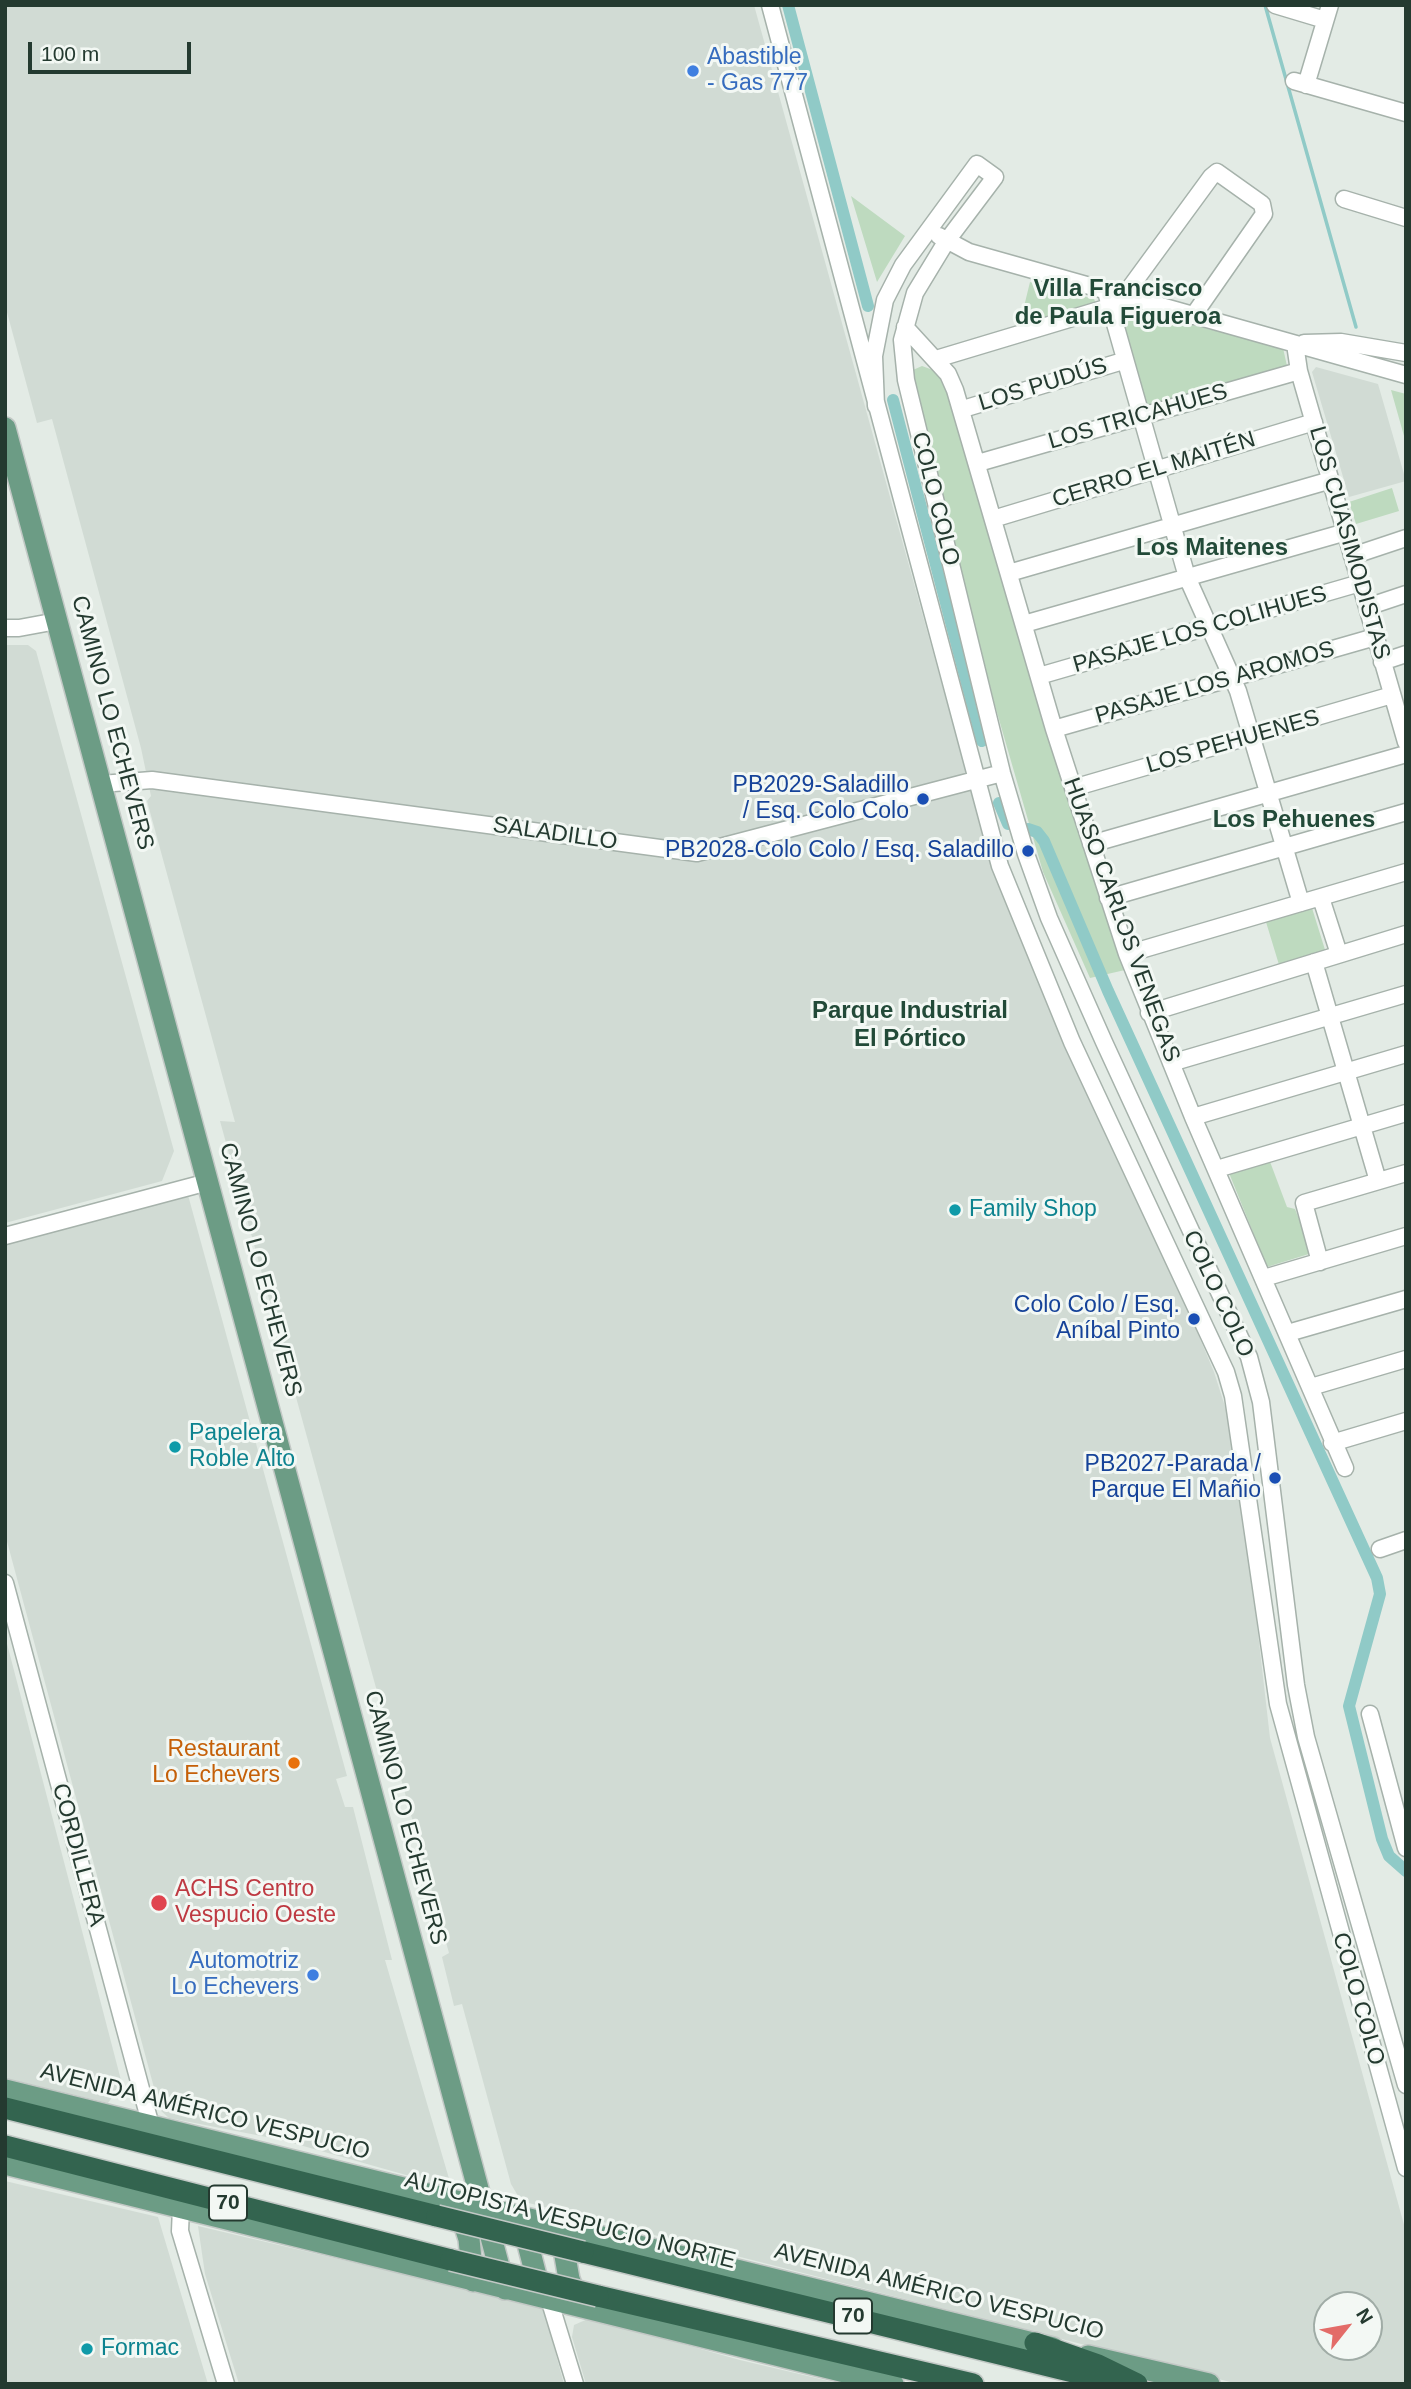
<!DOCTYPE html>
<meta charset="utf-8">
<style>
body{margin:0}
#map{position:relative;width:1411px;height:2389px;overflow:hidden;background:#e3ebe5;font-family:Helvetica,sans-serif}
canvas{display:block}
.frame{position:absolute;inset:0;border:7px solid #243a30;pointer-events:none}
.north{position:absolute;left:1313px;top:2291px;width:70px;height:70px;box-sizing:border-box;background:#f3f8f4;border:2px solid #a0aca6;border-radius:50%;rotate:59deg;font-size:19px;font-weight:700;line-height:28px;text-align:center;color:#243a30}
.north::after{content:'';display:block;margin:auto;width:24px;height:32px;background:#e36c68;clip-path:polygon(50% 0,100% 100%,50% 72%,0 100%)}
.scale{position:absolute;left:28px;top:42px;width:163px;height:32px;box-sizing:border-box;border:4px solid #243a30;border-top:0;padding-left:9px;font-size:21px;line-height:24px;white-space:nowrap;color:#243a30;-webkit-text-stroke:5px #f3f8f4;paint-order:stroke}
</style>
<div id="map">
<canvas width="1411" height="2389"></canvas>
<div class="frame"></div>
<div class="north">N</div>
<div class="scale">100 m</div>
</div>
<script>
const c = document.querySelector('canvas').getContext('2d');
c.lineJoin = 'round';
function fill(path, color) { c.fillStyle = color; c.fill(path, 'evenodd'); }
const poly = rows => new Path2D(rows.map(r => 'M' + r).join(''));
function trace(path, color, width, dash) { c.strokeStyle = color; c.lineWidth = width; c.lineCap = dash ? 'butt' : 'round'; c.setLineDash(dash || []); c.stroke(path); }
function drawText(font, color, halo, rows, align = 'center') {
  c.font = font + ' Helvetica,sans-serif'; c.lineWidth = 6; c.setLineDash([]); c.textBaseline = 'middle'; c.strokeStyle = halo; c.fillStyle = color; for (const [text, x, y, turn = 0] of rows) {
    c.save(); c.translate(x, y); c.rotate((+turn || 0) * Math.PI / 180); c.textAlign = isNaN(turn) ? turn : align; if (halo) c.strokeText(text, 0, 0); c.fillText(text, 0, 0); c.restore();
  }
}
fill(poly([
 [5,5,754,5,973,797,1214,1372,1236,1441,1270,1738,1406,2232,1406,2384,1238,2384,521,2201,511,2184,462,2004,454,2006,442,1957,449,1953,220,1121,235,1122,147,801,151,796,141,748,52,419,37,423,5,305],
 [1327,2305,1369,2305,1369,2347,1327,2347],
 [1316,367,1378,384,1406,481,1349,497,1312,372],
 [5,645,28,645,36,651,174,1151,162,1181,5,1223],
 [188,1195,347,1776,336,1779,345,1807,353,1807,392,1960,385,1960,450,2182,445,2186,282,2140,169,2118,160,2110,5,1534,5,1244],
 [5,1636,122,2084,108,2103,5,2078],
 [5,2181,158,2217,208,2384,5,2384],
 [198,2226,543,2307,564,2384,239,2384,205,2274],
 [590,2318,740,2360,842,2384,586,2384,572,2337,574,2325]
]), '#d1dbd4');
fill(poly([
 [851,196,905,236,877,282],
 [1030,282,1094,299,1096,304,1019,327],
 [1122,307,1283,348,1287,366,1151,406,1145,402,1119,313],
 [922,366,933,370,948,387,1125,970,1090,978,1043,872,994,702,915,383,913,370],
 [1391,390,1406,394,1406,443],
 [1392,488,1399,511,1356,524,1349,502],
 [1312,908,1326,953,1280,968,1266,922],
 [1269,1159,1287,1207,1295,1209,1312,1253,1267,1267,1229,1173]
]), '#bedabf');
trace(poly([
 [1265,5,1356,327]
]), '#90cac7', 3.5);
trace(poly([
 [788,5,868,306],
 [893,400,982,741],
 [999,803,1008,824],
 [1028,829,1037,832,1044,841,1108,991,1377,1578,1380,1594,1349,1706,1382,1839,1389,1856,1406,1871]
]), '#90cac7', 12);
const minor = poly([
 [770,5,1000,866,1072,1042,1226,1372,1233,1396,1278,1704,1406,2168],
 [1275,5,1325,20],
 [1294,81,1406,113],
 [1306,85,1330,5],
 [1344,199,1406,218],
 [939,236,969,252,1406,375],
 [1106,292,1187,577,1238,691,1301,903],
 [1118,304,1211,177,1217,172,1262,204,1264,214,1193,316],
 [905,327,948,374,955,390,1054,729,1127,954,1193,1117,1345,1468],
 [1304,343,1341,342,1406,353],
 [1295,344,1299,371,1406,742],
 [936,359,1109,307],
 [876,406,874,356,885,300,903,265,977,164,995,177,946,242,915,293,902,340,906,380,1002,773,1026,854,1049,918,1104,1042,1249,1357,1261,1402,1296,1685,1306,1737,1406,2085],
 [963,409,1123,361],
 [978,463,1299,371],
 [993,519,1314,422],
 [1352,556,1406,538],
 [1009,573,1331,480],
 [1367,607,1406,594],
 [1024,624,1346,532],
 [5,628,19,628,57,621],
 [1382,662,1406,654],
 [1039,676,1360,583],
 [1054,729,1375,637],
 [101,784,152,780,697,853,1002,773],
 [1073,788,1392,695],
 [1091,844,1406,754],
 [1108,898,1406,812],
 [1321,898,1339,954],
 [1127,954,1406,872],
 [1314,962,1378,1181],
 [1149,1013,1406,934],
 [1171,1063,1406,994],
 [1193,1117,1406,1054],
 [1217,1169,1406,1113],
 [5,1236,208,1182],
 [1320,1262,1304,1203,1406,1173],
 [1264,1278,1406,1236],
 [1288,1333,1406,1299],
 [1311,1387,1406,1359],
 [1332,1443,1406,1421],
 [1380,1549,1406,1540],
 [5,1583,151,2126],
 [1370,1714,1406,1848],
 [181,2208,180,2231,226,2384],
 [549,2299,575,2384]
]);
const major = poly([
 [5,428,505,2289],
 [5,2090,1053,2348],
 [5,2164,893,2384],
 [459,2208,469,2239,473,2281],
 [522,2221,541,2295],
 [561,2233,569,2279,578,2303],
 [1088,2356,1209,2384]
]);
const highway = poly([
 [5,2108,437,2216],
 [5,2146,451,2260],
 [583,2252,1122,2384],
 [598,2296,973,2384],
 [1035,2343,1098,2365,1137,2384]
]);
trace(minor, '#a6b2ab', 19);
trace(major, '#c2c8c5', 24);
trace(highway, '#c2c8c5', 24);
trace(minor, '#fff', 16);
trace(major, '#6c9c85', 21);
trace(highway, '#33644f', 21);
const highwayBridge = poly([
 [437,2216,583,2252],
 [451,2260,598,2296]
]);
trace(highwayBridge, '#c2c8c5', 24, []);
trace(highwayBridge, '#33644f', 21);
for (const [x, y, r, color] of [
 [693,71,7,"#3f7fe0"],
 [923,799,7,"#1a4fb4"],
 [1028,851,7,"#1a4fb4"],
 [955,1210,7,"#0f9aa8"],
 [1194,1319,7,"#1a4fb4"],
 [175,1447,7,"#0f9aa8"],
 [1275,1478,7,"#1a4fb4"],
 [294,1763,7,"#e8710a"],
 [159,1903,9,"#e0444e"],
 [313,1975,7,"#3f7fe0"],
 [87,2349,7,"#0f9aa8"]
]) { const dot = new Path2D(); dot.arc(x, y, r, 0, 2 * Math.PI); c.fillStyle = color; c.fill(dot); trace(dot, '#f3f8f4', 2.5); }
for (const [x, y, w] of [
 [228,2203,38],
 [853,2316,38]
]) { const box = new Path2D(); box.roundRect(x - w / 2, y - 17.5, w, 35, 5); c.fillStyle = '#f3f8f4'; c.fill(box); trace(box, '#243a30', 2); }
drawText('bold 21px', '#243a30', null, [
 ["70",228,2203],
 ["70",853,2316]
]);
drawText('23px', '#366cbe', '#f3f8f4', [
 ["Abastible",707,58],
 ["- Gas 777",707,84],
 ["Automotriz",299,1962,"right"],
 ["Lo Echevers",299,1988,"right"]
], 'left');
drawText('23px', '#243a30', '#f3f8f4', [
 ["LOS PUDÚS",1043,385,-17],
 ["LOS TRICAHUES",1138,417,-16],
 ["CERRO EL MAITÉN",1154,470,-17],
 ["COLO COLO",935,499,76],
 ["LOS CUASIMODISTAS",1349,543,74],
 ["PASAJE LOS COLIHUES",1200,630,-16],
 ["PASAJE LOS AROMOS",1215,683,-16],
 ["CAMINO LO ECHEVERS",112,723,75],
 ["LOS PEHUENES",1233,742,-16],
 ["SALADILLO",555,834,8],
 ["HUASO CARLOS VENEGAS",1121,920,70],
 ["CAMINO LO ECHEVERS",260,1270,75],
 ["COLO COLO",1218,1294,65],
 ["CAMINO LO ECHEVERS",405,1818,75],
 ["CORDILLERA",78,1855,75],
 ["COLO COLO",1358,1999,74],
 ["AVENIDA AMÉRICO VESPUCIO",205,2112,14],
 ["AUTOPISTA VESPUCIO NORTE",570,2221,14],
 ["AVENIDA AMÉRICO VESPUCIO",939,2292,14]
]);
drawText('23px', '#164399', '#f3f8f4', [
 ["PB2029-Saladillo",909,786],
 ["/ Esq. Colo Colo",909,812],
 ["PB2028-Colo Colo / Esq. Saladillo",1014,851],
 ["Colo Colo / Esq.",1180,1306],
 ["Aníbal Pinto",1180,1332],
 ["PB2027-Parada /",1261,1465],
 ["Parque El Mañio",1261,1491]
], 'right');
drawText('23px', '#0d838f', '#f3f8f4', [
 ["Family Shop",969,1210],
 ["Papelera",189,1434],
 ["Roble Alto",189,1460],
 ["Formac",101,2349]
], 'left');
drawText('23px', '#c56008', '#f3f8f4', [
 ["Restaurant",280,1750],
 ["Lo Echevers",280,1776]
], 'right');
drawText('23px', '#be3a42', '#f3f8f4', [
 ["ACHS Centro",175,1890],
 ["Vespucio Oeste",175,1916]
], 'left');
drawText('bold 24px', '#224a38', '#f3f8f4', [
 ["Villa Francisco",1118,289],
 ["de Paula Figueroa",1118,317],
 ["Los Maitenes",1212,548],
 ["Los Pehuenes",1294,820],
 ["Parque Industrial",910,1011],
 ["El Pórtico",910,1039]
]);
</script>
